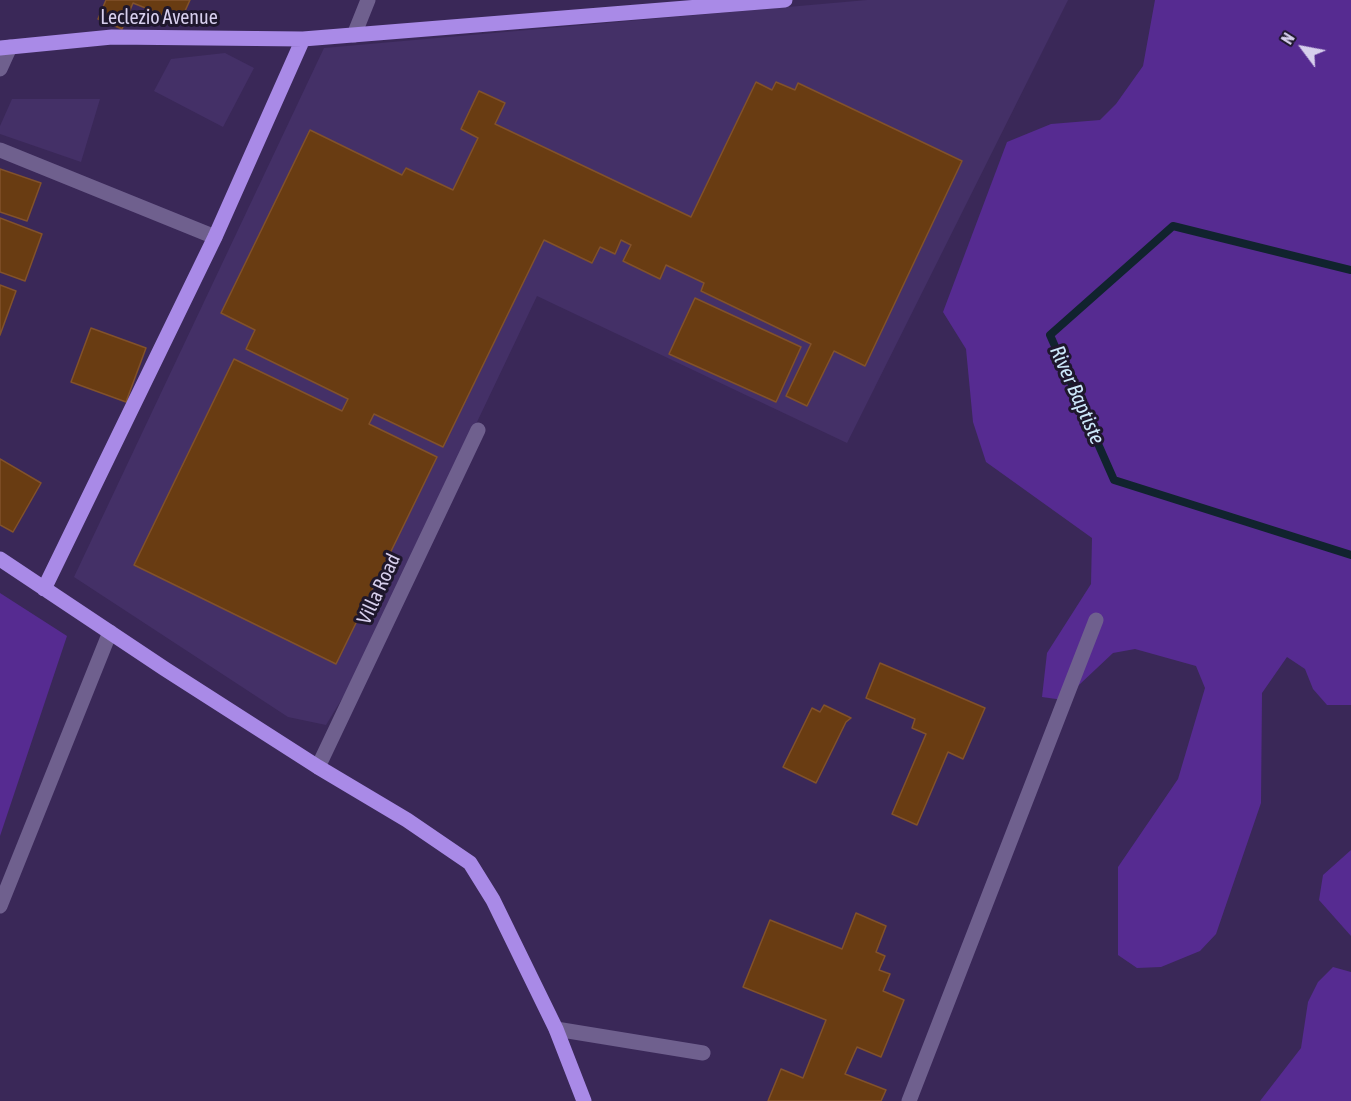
<!DOCTYPE html>
<style>
body{margin:0}
#map{position:relative;width:1351px;height:1101px;overflow:hidden;background:#3a2858;font-family:"Asap Condensed",sans-serif}
canvas{display:block}
.north{position:absolute;left:1273px;top:18px;width:60px;height:60px;-webkit-text-stroke:4px #1e172c;paint-order:stroke;rotate:302deg;font-size:16px;font-weight:700;line-height:24px;text-align:center;color:#d7cfed}
.north::after{content:'';display:block;margin:auto;width:21px;height:27px;background:#d7cfed;clip-path:polygon(50% 0,100% 100%,50% 72%,0 100%)}
</style>
<div id="map">
<canvas width="1351" height="1101"></canvas>
<div class="north">N</div>
</div>
<script>
const c = document.querySelector('canvas').getContext('2d');
c.lineJoin = 'round';
function fill(path, color) { c.fillStyle = color; c.fill(path, 'evenodd'); }
const poly = rows => new Path2D(rows.map(r => 'M' + r).join(''));
function trace(path, color, width, dash) { c.strokeStyle = color; c.lineWidth = width; c.lineCap = dash ? 'butt' : 'round'; c.setLineDash(dash || []); c.stroke(path); }
function drawText(font, color, halo, rows, align = 'center') {
  c.font = font + ' "Asap Condensed",sans-serif'; c.lineWidth = 6; c.setLineDash([]); c.textBaseline = 'middle'; c.strokeStyle = halo; c.fillStyle = color; for (const [text, x, y, turn = 0] of rows) {
    c.save(); c.translate(x, y); c.rotate((+turn || 0) * Math.PI / 180); c.textAlign = isNaN(turn) ? turn : align; if (halo) c.strokeText(text, 0, 0); c.fillText(text, 0, 0); c.restore();
  }
}
fill(poly([
 [867,0,1068,0,847,443,537,296,357,674,326,725,288,717,74,577,324,48],
 [225,53,254,68,223,127,154,91,171,59],
 [12,99,100,99,81,162,0,134,0,126]
]), '#443067');
fill(poly([
 [1155,0,1351,0,1351,705,1327,705,1313,689,1305,669,1287,657,1262,693,1261,803,1216,934,1200,951,1161,967,1137,968,1118,955,1118,867,1178,779,1205,688,1196,666,1135,649,1113,653,1063,700,1042,697,1047,653,1091,584,1092,538,986,462,973,422,966,349,943,312,1007,142,1051,124,1100,120,1116,104,1143,66],
 [0,593,67,636,0,836],
 [1351,850,1351,936,1319,900,1323,875],
 [1333,967,1351,972,1351,1101,1260,1101,1301,1048,1308,1002,1318,982]
]), '#562b91');
trace(poly([
 [1351,270,1173,226,1050,335,1114,480,1351,555]
]), '#11232e', 8);
const building = poly([
 [106,0,190,0,180,22,133,3,122,29,98,19,106,0],
 [756,82,772,90,776,82,795,90,798,83,962,161,865,366,834,351,807,406,786,396,811,344,701,291,704,283,666,265,660,279,623,261,631,245,621,240,615,254,600,247,592,263,544,240,443,447,374,414,369,424,437,457,336,664,134,565,234,359,342,411,348,399,246,349,255,330,221,313,310,130,402,175,406,168,453,190,478,138,461,129,479,91,505,103,495,124,691,217,756,82],
 [0,169,41,183,27,221,0,212,0,169],
 [0,218,42,234,25,281,0,272,0,218],
 [0,285,16,291,0,335,0,285],
 [695,298,801,347,776,402,669,354,695,298],
 [91,328,146,348,126,402,71,382,91,328],
 [0,459,41,483,13,532,0,525,0,459],
 [880,663,985,708,963,759,948,752,917,825,892,814,926,734,912,728,915,719,866,698,880,663],
 [824,705,851,718,846,722,816,783,783,767,812,708,820,712,824,705],
 [856,913,886,926,876,952,885,956,879,970,890,974,883,991,904,1000,881,1057,857,1047,845,1074,886,1090,881,1101,768,1101,781,1069,803,1078,826,1020,743,987,770,920,842,949,856,913]
]);
fill(building, '#693c12');
trace(building, '#82522b', 1.5);
trace(poly([
 [354,35,368,0],
 [0,69,10,47],
 [0,150,215,237],
 [318,767,478,430],
 [0,906,110,632],
 [556,1029,703,1053],
 [909,1101,1096,620]
]), '#6f608e', 15);
trace(poly([
 [0,48,112,37,303,39,785,0],
 [0,559,165,669,318,767,407,820,470,863,493,900,556,1029,584,1101],
 [44,589,215,237,303,39]
]), '#a98ae7', 15);
drawText('20px', '#d7cfed', '#1e172c', [
 ["Leclezio Avenue",159,18],
 ["Villa Road",379,589,-65]
]);
drawText('italic 21px', '#cce7fa', '#1e172c', [
 ["River Baptiste",1077,395,66]
]);
</script>
